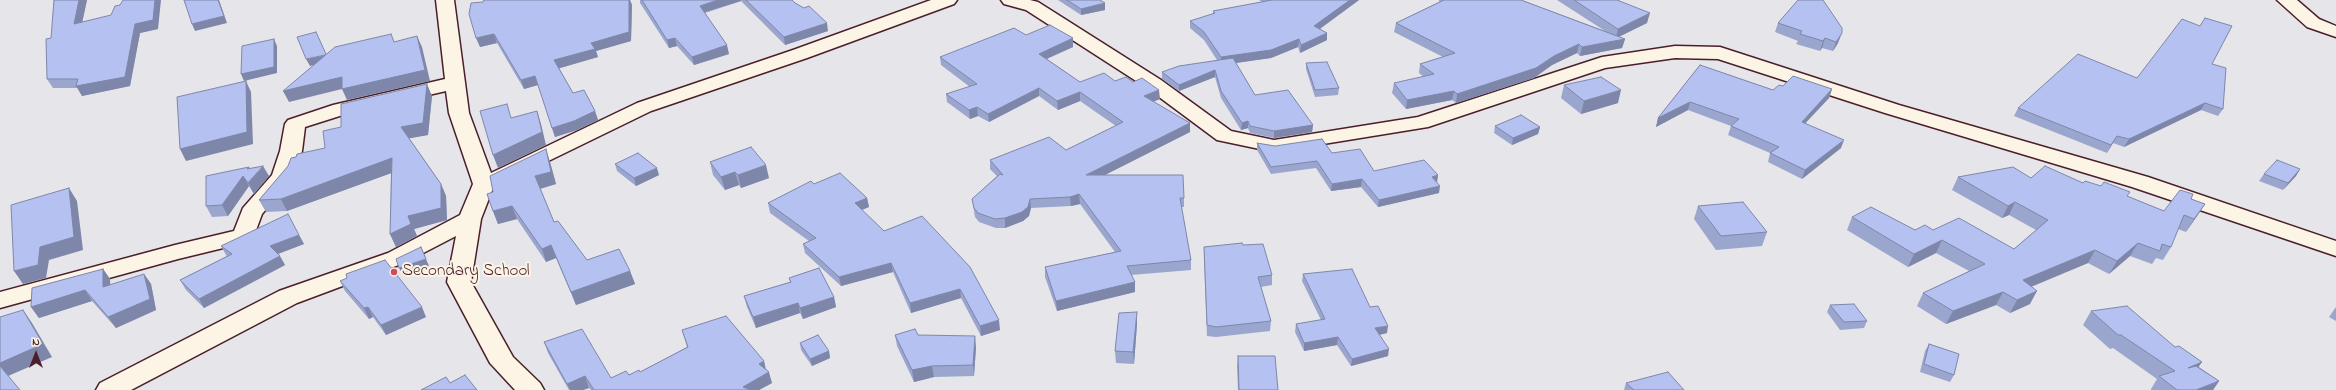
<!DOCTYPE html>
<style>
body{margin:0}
#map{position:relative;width:2336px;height:390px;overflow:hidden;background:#e6e5e9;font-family:"Indie Flower",sans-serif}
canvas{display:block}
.north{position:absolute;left:16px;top:334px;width:40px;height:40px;-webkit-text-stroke:3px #fcf5e5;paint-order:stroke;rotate:0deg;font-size:11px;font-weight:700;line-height:16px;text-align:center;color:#4a1f2b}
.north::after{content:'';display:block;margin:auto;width:14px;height:18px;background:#4a1f2b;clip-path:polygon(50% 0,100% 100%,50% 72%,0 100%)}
</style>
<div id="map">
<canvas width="2336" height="390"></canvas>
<div class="north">N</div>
</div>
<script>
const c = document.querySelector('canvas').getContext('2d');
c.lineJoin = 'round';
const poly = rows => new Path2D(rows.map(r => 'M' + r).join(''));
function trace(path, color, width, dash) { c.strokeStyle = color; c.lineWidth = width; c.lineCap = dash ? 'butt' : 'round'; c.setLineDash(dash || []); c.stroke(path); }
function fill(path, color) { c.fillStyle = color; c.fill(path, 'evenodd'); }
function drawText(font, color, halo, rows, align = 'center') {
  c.font = font + ' "Indie Flower",sans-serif'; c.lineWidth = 4; c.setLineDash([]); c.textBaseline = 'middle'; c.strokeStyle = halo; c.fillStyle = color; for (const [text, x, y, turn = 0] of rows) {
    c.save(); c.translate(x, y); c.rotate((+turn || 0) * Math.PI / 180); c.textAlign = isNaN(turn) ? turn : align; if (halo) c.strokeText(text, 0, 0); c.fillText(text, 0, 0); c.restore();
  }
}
const street = poly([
 [436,0,454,0,469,113,491,173,637,103,793,50,931,0,957,0,954,4,807,58,651,111,493,188,481,219,471,282,513,357,540,383,544,390,515,390,490,363,447,282,456,236,404,263,297,303,131,390,96,390,100,383,279,291,388,253,460,215,473,184,449,113,446,91,346,114,305,127,302,151,293,177,262,214,252,241,178,259,0,308,0,292,175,245,234,231,243,208,272,175,280,151,285,124,288,120,333,105,445,79,436,0],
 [1001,0,1030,0,1038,2,1161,80,1231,131,1274,140,1418,117,1602,57,1675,46,1720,47,1899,105,2148,177,2336,241,2336,256,2132,187,1885,113,1718,59,1675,58,1605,68,1428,127,1274,152,1217,140,1147,88,1026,10,1004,4,1001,0],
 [2277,0,2297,0,2319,19,2336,26,2336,37,2307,27,2277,0]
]);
trace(street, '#4a1f2b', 3);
fill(street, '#fcf5e5');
fill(poly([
 [87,0,82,22,158,29,140,33,130,86,82,96,78,88,53,88,47,79,51,38],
 [484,0,630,0,632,5,631,41,596,51,598,57,559,68,573,93,595,111,598,120,577,130,555,137,538,85,524,89,497,43,480,47,483,2],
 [640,0,792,0,828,31,785,45,741,1,705,13,729,54,694,65,677,46,669,48,640,3],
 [1058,0,1100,0,1105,10,1081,15],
 [1259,0,1359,0,1320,29,1327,40,1300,53,1298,47,1271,58,1236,63,1255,95,1313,125,1312,132,1274,138,1250,133,1248,128,1241,130,1221,98,1215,77,1179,91,1162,79,1162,72,1217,60,1204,40,1190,28,1190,21,1213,14,1213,11,1262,2],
 [1439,0,1521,0,1605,31,1557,0,1617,0,1647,23,1619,37,1625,39,1622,48,1580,56,1577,53,1552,65,1534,78,1456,103,1452,100,1406,109,1392,93,1394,83,1424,77,1419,73,1420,64,1443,57,1394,32,1396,23,1439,2],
 [1798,0,1838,43,1833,51,1822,48,1820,51,1796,44,1798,41,1775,32,1778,23],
 [1026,35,1073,47,1047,59,1080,82,1115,81,1133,82,1160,99,1153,102,1190,123,1190,132,1105,175,1184,198,1184,207,1181,207,1191,260,1191,270,1131,275,1135,292,1057,311,1045,277,1045,267,1115,252,1080,204,1071,206,1031,208,1029,216,1023,221,1005,228,996,228,979,222,975,217,972,199,997,176,990,169,990,160,1066,150,1116,126,1080,101,1058,110,1039,96,989,122,978,116,970,119,947,102,946,94,970,87,941,65,940,57],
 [1306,63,1339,88,1338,95,1315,97,1306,69],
 [2212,64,2223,109,2218,116,2201,110,2124,147,2113,143,2107,153,2014,116,2018,108,2137,78],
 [1700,65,1773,90,1783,86,1832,89,1829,98,1805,123,1841,148,1802,179,1768,162,1770,153,1728,135,1731,126,1688,110,1656,127,1658,118],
 [1564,85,1618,103,1581,114,1561,98],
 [432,96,428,135,409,138,441,184,446,196,447,220,414,229,417,236,396,247,390,234,391,173,287,211,266,212,259,200,296,157,325,148,341,127],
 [1495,126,1540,127,1538,134,1512,145,1494,133],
 [1257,143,1275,146,1332,153,1374,171,1438,175,1437,182,1439,193,1378,207,1361,187,1331,191,1316,168,1271,174,1257,150],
 [550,162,556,184,540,188,554,222,587,260,630,271,635,284,576,305,556,258,546,262,517,219,498,224,493,211,493,192],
 [710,162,769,178,741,188,739,185,725,190,713,175],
 [615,164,659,175,636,186,617,171],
 [249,167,250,169,269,176,254,194,249,186,228,216,212,217,206,206],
 [2300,169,2296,176,2283,190,2259,181,2264,174],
 [1958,177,2031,178,2083,183,2128,197,2164,211,2191,199,2205,204,2197,216,2186,232,2178,229,2171,247,2163,260,2156,258,2152,264,2130,256,2109,274,2088,263,2031,287,2030,304,2010,313,1996,305,1946,324,1917,306,1923,293,1969,271,1936,253,1908,267,1847,230,1852,217,1915,230,1933,230,2014,249,2036,230,2009,215,2002,218,1952,190],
 [814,184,867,198,869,207,862,210,884,231,922,216,1000,330,981,336,961,298,911,313,893,272,841,286,805,253,803,244,809,241,770,213,768,203],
 [1698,206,1767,232,1762,246,1716,250,1694,219],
 [299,235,304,244,278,254,285,265,204,308,186,290,180,280,227,256,226,255,221,246],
 [1243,245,1272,275,1272,285,1261,287,1271,321,1270,331,1216,337,1207,336,1204,257,1204,247],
 [103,269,110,279,110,285,144,274,151,284,156,310,116,328,92,301,39,318,31,307],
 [1303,274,1370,307,1387,333,1379,335,1388,356,1351,366,1337,345,1304,351,1295,332,1296,324,1321,320,1302,281],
 [789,278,834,297,836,307,803,319,800,313,756,328,747,307,744,296,790,282],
 [340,281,426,317,386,335,373,317,369,319,345,291],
 [1830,305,1867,321,1864,328,1840,330,1827,312],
 [2336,307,2336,321,2329,317],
 [2091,311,2199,367,2219,381,2213,390,2151,390,2151,389,2157,379,2113,348,2110,349,2083,325],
 [1137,312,1137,324,1134,364,1116,363,1115,351],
 [682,330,764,361,766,369,772,383,759,390,591,390,589,388,583,390,569,390,548,353,544,342,611,378,640,372,687,347],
 [895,335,918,335,976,347,974,376,934,377,914,382,897,346],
 [800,343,829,351,830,358,812,366,801,350],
 [1929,344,1954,375,1950,382,1920,372,1925,351],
 [1238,356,1278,390,1238,390,1237,366],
 [1626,383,1684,390,1624,390]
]), '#9ba6cf');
fill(poly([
 [79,0,87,0,80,33,74,24],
 [155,0,161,0,158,29,140,33,130,86,82,96,76,86,135,24],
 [218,0,219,0,227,23,195,31,192,24],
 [629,0,630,0,632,5,631,41,596,51,598,57,557,69,554,60,591,43],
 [718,0,741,0,741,1,702,13,700,6],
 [1350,0,1359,0,1314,33,1314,26],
 [1105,3,1105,10,1081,15,1081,9],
 [1650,13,1647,23,1616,38,1618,29],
 [827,23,828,31,785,45,784,37],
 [1327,33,1327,40,1300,53,1301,45],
 [1842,33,1838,43,1833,51,1836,42],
 [494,34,497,43,480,47,476,38],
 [417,36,422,47,430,81,347,100,342,89,289,102,283,91],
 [675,38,677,46,669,48,667,40],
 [1073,38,1073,47,1039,62,1039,54],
 [1825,38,1822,48,1820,51,1823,41],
 [274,39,277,46,277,73,244,81,241,74],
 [1299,39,1298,47,1271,58,1221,65,1221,57],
 [1625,39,1622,48,1580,56,1582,47],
 [1579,44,1577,53,1552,65,1534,78,1456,103,1457,94,1554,56],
 [727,45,729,54,694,65,692,57],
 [327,55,330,62,310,66,306,59],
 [1215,70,1215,77,1179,91,1179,85],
 [535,76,538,85,524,89,521,80],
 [246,81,251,92,253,144,186,161,180,149],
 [427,84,432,96,428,135,406,139,401,127],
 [1039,88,1039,96,989,122,988,114],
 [1832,89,1829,98,1799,130,1802,122],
 [1159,90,1160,99,1144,105,1144,96],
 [1621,90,1618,103,1581,114,1584,101],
 [1454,91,1452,100,1406,109,1407,100],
 [1080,92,1080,101,1058,110,1057,101],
 [1690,102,1688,110,1656,127,1658,118],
 [2205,103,2201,110,2124,147,2129,139],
 [977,107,978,116,970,119,969,110],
 [537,111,541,124,546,145,498,168,493,155],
 [595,111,598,120,577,130,555,137,552,128],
 [1248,121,1248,128,1241,130,1242,123],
 [1190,123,1190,132,1087,184,1086,175],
 [1313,125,1312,132,1274,138,1274,131],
 [1540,127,1538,134,1512,145,1513,138],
 [2117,136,2113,143,2107,153,2111,145],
 [1844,140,1841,148,1802,179,1805,170],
 [546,149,550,162,556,184,540,189,535,176],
 [392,158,397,171,287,211,281,199],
 [766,165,769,178,741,188,738,175],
 [263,166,269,176,254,194,248,183,247,169,249,167,254,177],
 [657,168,659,175,636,186,634,178],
 [2300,169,2296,176,2283,190,2288,183],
 [735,172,739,185,725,190,721,177],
 [1438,175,1437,182,1432,177],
 [243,176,249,186,228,216,222,205],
 [1362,179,1361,187,1331,191,1332,184],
 [441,184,446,196,447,220,414,229,417,236,396,247,390,234],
 [1440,186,1439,193,1378,207,1379,200],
 [69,188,77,201,83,250,49,260,46,278,23,284,14,271,40,247],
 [1079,194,1080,204,1071,206,1070,197],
 [867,198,869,207,856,212,855,203],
 [1030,199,1031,208,1029,216,1023,221,1005,228,1005,218],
 [2015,202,2009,215,2002,218,2008,206],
 [2205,204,2197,216,2186,232,2194,219],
 [512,206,517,219,498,224,493,211],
 [299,235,304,244,275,255,270,246],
 [1942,240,1936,253,1908,267,1914,254],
 [2138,243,2130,256,2109,274,2117,261],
 [551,245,556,258,546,262,542,249],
 [421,247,429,266,403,275,399,268],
 [2095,250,2088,263,2016,293,2023,280],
 [280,256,285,265,204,308,199,299],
 [891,263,893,272,841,286,839,277],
 [103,269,110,279,111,298,103,287],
 [630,271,635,284,576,305,571,292],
 [144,274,151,284,156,310,116,328,108,317],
 [1135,282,1135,292,1057,311,1056,301],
 [960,289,961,298,911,313,910,303],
 [85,290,92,301,39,318,31,307],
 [2037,291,2030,304,2010,313,2017,300],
 [2003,292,1996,305,1946,324,1953,311],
 [834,297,836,307,803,319,800,308],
 [798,303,800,313,756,328,753,317],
 [368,307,373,317,369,319,364,308],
 [422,307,426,317,386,335,381,325],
 [23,310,32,323,52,357,8,376,0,366,0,363],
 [1137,312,1137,324,1134,364,1133,352],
 [999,320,1000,330,981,336,980,326],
 [1388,326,1387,333,1374,336,1375,328],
 [975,336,976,347,974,376,973,365],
 [1338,337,1337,345,1304,351,1304,343],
 [1389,349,1388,356,1351,366,1352,359],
 [829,351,830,358,812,366,810,359],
 [764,361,766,373,759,364],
 [2202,362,2193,375,2188,368],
 [932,366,934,377,914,382,912,370],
 [769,372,772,383,759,390,744,390,743,387],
 [585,376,589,388,583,390,570,390,567,384],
 [2219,381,2213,390,2196,390]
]), '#7e87a9');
const building = poly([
 [54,0,79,0,74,24,111,15,115,6,120,5,123,0,155,0,153,20,135,24,125,77,76,86,78,79,47,79,46,39,51,38,54,0],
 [184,0,218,0,224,16,192,24,184,0],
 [484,0,629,0,629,32,591,43,595,49,554,60,573,93,584,90,595,111,574,121,552,128,535,76,521,80,494,34,476,38,469,14,471,3,483,2,484,0],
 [642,0,718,0,700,6,727,45,692,57,675,38,667,40,642,0],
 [746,0,792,0,795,3,804,8,809,6,827,23,784,37,746,0],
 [1067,0,1100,0,1105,3,1081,9,1067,0],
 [1272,0,1350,0,1314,26,1327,33,1301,45,1299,39,1271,50,1221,57,1204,32,1190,21,1215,13,1213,11,1272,0],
 [1444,0,1521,0,1625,39,1582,47,1579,44,1554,56,1536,68,1457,94,1454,91,1407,100,1394,83,1434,74,1420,64,1455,53,1396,23,1444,0],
 [1574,0,1617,0,1650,13,1618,29,1574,0],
 [1798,0,1823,0,1842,28,1842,33,1836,42,1825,38,1823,41,1800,34,1802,31,1778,23,1798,0],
 [2205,18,2232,26,2212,64,2226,68,2223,109,2205,103,2129,139,2117,136,2111,145,2018,108,2078,54,2137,78,2182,19,2200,26,2205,18],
 [1050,25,1073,38,1039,54,1080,82,1104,73,1115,81,1126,77,1133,82,1142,78,1159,90,1144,96,1190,123,1086,175,1183,175,1184,198,1180,198,1191,260,1127,266,1135,282,1056,301,1045,267,1121,251,1079,194,1070,197,1030,199,1028,207,1022,212,1005,218,995,219,978,213,974,208,972,199,1000,174,1003,175,990,160,1049,137,1066,150,1123,122,1080,92,1057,101,1039,88,988,114,977,107,969,110,946,94,977,84,940,57,1014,28,1026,35,1050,25],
 [316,32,326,54,325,55,306,59,297,37,316,32],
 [391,34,394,42,417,36,425,70,342,89,342,77,283,91,335,47,391,34],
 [274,39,274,67,241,74,242,46,274,39],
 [1233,58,1255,95,1288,90,1313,125,1274,131,1250,126,1248,121,1242,123,1221,91,1215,70,1179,85,1162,72,1179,66,1233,58],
 [1327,62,1339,88,1315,90,1306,63,1327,62],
 [1700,65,1773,90,1779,85,1783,86,1793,76,1832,89,1802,122,1844,140,1805,170,1770,153,1779,147,1731,126,1739,119,1690,102,1658,118,1700,65],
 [1601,77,1621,90,1584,101,1564,85,1601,77],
 [246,81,247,132,180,149,177,97,246,81],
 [427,84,423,123,401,127,441,184,441,208,408,216,411,224,390,234,392,158,281,199,259,200,288,166,291,158,296,157,297,154,325,148,323,131,341,127,341,104,427,84],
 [507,104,511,118,537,111,542,132,493,155,480,111,507,104],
 [1521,115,1540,127,1513,138,1495,126,1521,115],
 [1322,139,1332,153,1360,149,1374,171,1424,160,1438,175,1432,177,1440,186,1379,200,1362,179,1332,184,1317,161,1271,167,1257,143,1275,146,1322,139],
 [751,147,766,165,738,175,735,172,721,177,710,162,751,147],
 [546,149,551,172,535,176,554,222,558,221,587,260,619,249,630,271,571,292,551,245,542,249,512,206,493,211,487,194,493,192,490,176,546,149],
 [638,153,657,168,634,178,615,164,638,153],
 [2277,160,2300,169,2288,183,2264,174,2277,160],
 [263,166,248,183,243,176,222,205,206,206,206,176,249,167,247,169,263,166],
 [2045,166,2083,183,2085,181,2101,186,2104,182,2130,192,2127,196,2164,211,2180,190,2193,194,2191,199,2205,204,2194,219,2184,215,2171,247,2162,244,2160,251,2138,243,2117,261,2095,250,2023,280,2037,291,2017,300,2003,292,1953,311,1923,293,1985,264,1942,240,1914,254,1852,217,1871,207,1915,230,1925,225,1933,230,1959,218,2014,249,2048,220,2015,202,2008,206,1958,177,2013,167,2031,178,2045,166],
 [840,173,867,198,855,203,884,231,922,216,970,267,999,320,980,326,960,289,910,303,891,263,839,277,803,244,816,238,768,203,811,181,814,184,840,173],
 [69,188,74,237,40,247,38,265,14,271,11,205,69,188],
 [1743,202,1767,232,1721,236,1698,206,1743,202],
 [288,214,299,235,270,246,280,256,199,299,180,280,232,254,221,246,288,214],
 [1242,243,1243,245,1263,244,1272,275,1258,277,1271,321,1216,327,1207,325,1204,247,1242,243],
 [421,247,426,259,399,268,396,259,421,247],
 [385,260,422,307,381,325,368,307,364,308,340,281,347,278,346,274,385,260],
 [819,268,834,297,800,308,798,303,753,317,744,296,791,282,789,278,819,268],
 [103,269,103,287,144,274,150,299,108,317,85,290,31,307,32,288,103,269],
 [1352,269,1370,307,1378,306,1388,326,1375,328,1389,349,1352,359,1338,337,1304,343,1296,324,1325,319,1303,274,1352,269],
 [1854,304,1867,321,1844,322,1830,305,1854,304],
 [2127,306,2175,347,2179,346,2202,362,2188,368,2196,366,2219,381,2196,390,2177,390,2159,376,2175,371,2121,335,2118,335,2091,311,2127,306],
 [23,310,43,344,0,363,0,317,23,310],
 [1137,312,1133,352,1115,351,1119,313,1137,312],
 [726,316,764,361,759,364,769,372,743,387,751,390,594,390,585,376,567,384,544,342,582,329,611,378,626,371,629,375,639,370,640,372,688,347,682,330,726,316],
 [915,329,918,335,975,336,973,365,932,366,912,370,895,335,915,329],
 [818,335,829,351,810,359,800,343,818,335],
 [1929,344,1959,354,1954,375,1924,364,1929,344],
 [1238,356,1275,356,1278,390,1239,390,1238,356],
 [0,366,20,390,0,390,0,366],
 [1668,372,1684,390,1634,390,1626,383,1668,372],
 [465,375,477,390,421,390,446,377,450,383,465,375]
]);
fill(building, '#b4c1f1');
trace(building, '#7e87a9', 1);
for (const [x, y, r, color] of [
 [394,272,4,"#d1495b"]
]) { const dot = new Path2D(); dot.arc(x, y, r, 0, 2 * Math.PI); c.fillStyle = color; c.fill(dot); trace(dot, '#fcf5e5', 1.5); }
drawText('17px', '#4a1f2b', '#fcf5e5', [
 ["Secondary School",402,272]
], 'left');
</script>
